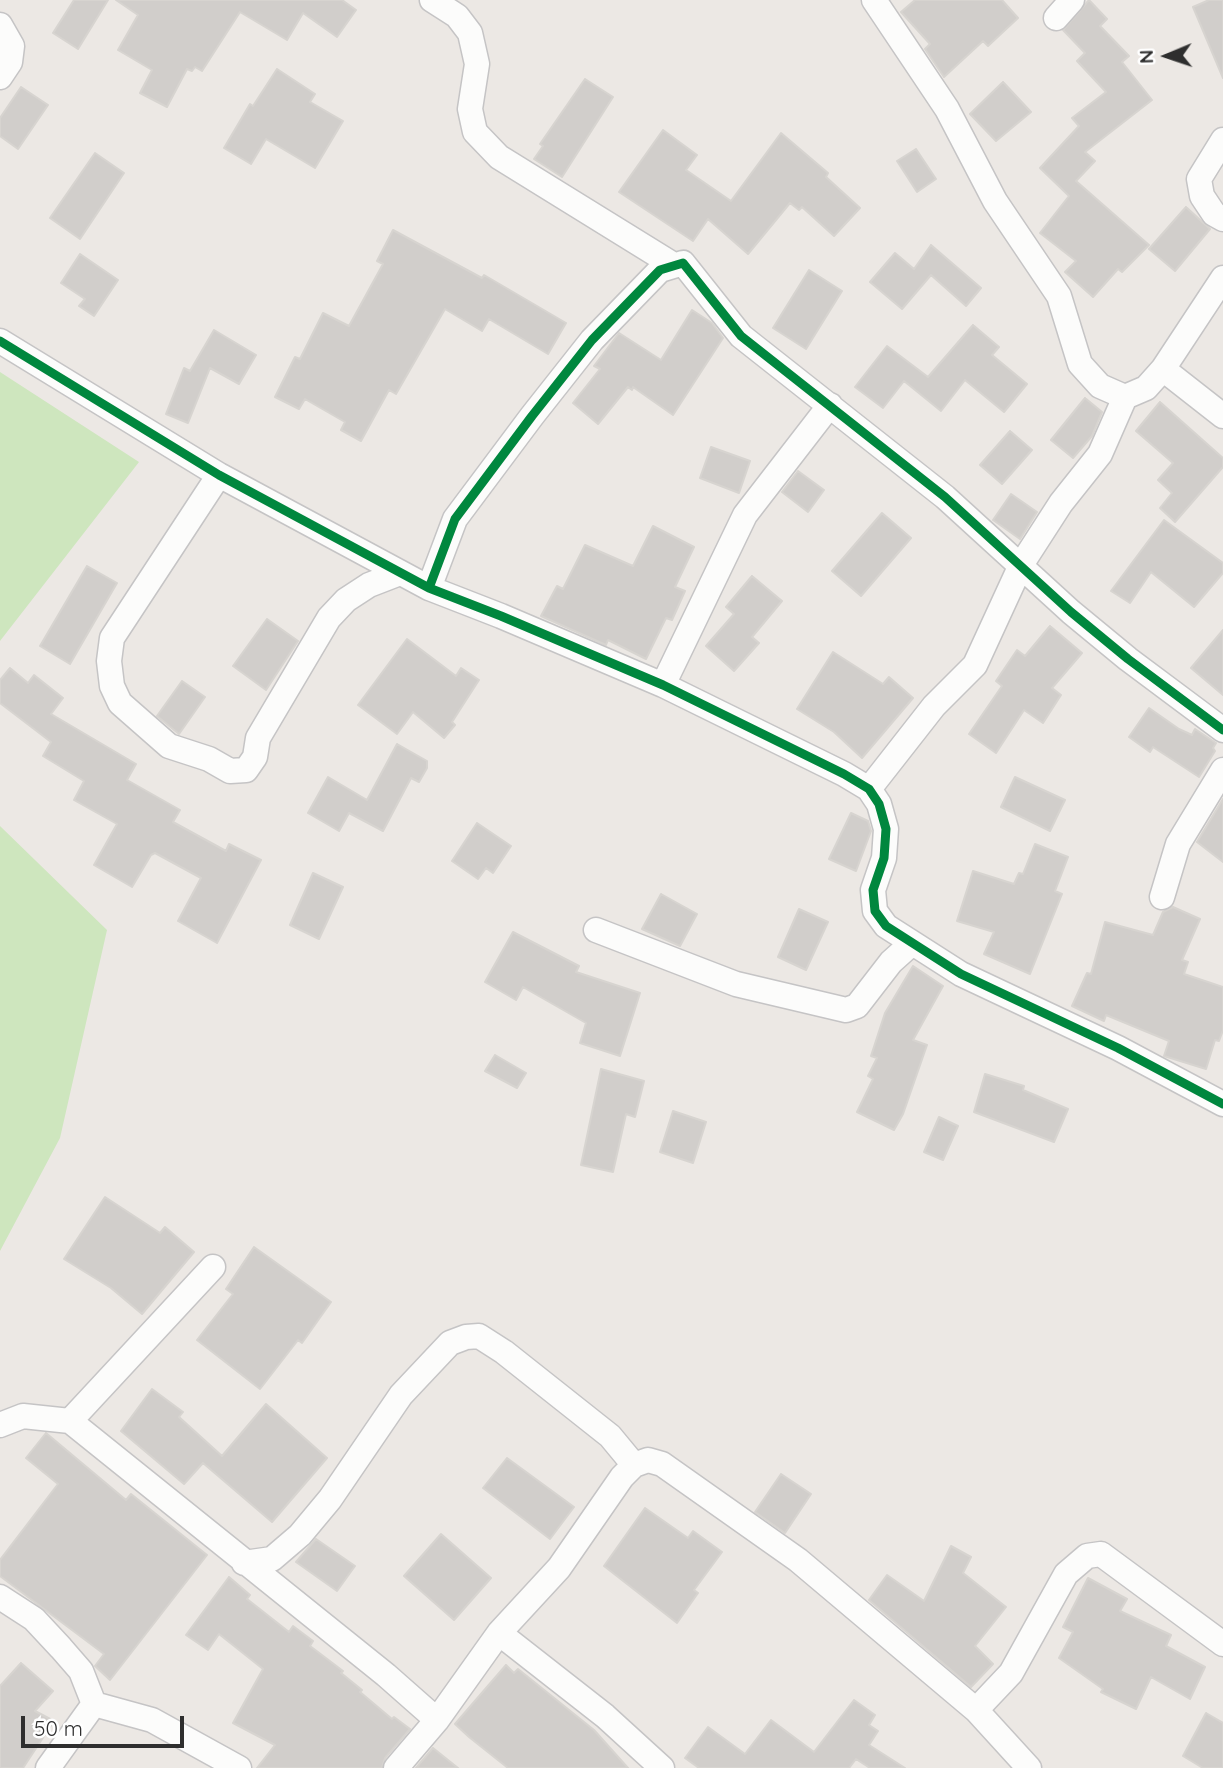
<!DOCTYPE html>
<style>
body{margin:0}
#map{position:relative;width:1223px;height:1768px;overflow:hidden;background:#ece8e4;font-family:Quicksand,sans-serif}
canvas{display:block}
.north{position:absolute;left:1132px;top:21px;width:70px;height:70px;-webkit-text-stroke:5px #fff;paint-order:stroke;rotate:268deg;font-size:19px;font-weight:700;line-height:28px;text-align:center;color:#2e2e2e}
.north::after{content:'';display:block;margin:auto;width:24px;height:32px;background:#2e2e2e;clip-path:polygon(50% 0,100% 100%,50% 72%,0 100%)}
.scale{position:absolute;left:21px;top:1716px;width:163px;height:32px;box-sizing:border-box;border:4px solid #2e2e2e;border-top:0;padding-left:9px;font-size:21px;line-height:24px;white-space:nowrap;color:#2e2e2e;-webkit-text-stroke:5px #fff;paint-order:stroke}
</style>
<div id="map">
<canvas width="1223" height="1768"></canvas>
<div class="north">N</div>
<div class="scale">50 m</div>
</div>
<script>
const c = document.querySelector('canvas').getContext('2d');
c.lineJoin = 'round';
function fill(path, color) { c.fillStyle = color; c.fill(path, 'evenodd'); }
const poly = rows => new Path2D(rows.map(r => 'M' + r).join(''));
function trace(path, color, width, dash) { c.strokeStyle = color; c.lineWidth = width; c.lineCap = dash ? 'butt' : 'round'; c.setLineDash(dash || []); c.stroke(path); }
fill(poly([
 [0,372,139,462,0,641],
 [0,826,107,930,60,1138,0,1251]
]), '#cee6be');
const building = poly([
 [74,0,108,0,78,49,53,33,74,0],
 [116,0,342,0,356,10,337,37,303,13,287,40,240,12,202,71,195,67,192,71,187,69,167,107,140,93,152,70,118,50,138,15,116,0],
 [915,0,1002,0,1018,18,988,46,983,41,944,77,925,49,930,44,901,12,915,0],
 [1089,0,1107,19,1100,26,1129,56,1122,62,1152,100,1085,152,1095,161,1076,181,1149,245,1122,272,1118,269,1093,297,1065,272,1076,261,1040,233,1069,196,1040,168,1079,126,1072,118,1106,92,1077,61,1085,53,1063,30,1089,0],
 [1209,0,1223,0,1223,78,1193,7,1209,0],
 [277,69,315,94,310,102,343,121,315,168,266,139,251,164,224,148,250,104,253,106,277,69],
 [585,79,613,97,562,177,534,159,543,146,540,144,585,79],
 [1003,82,1031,112,996,141,970,114,1003,82],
 [21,87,48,105,18,149,0,136,0,118,21,87],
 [663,130,697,155,686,170,731,201,781,133,828,173,826,177,860,208,834,236,802,207,799,210,790,203,748,254,708,219,693,241,619,192,663,130],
 [916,149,936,179,917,192,897,161,916,149],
 [95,153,124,173,80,239,50,218,95,153],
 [1186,207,1210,229,1175,271,1149,249,1186,207],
 [393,230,482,278,484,275,566,323,548,354,489,319,482,331,445,309,396,394,389,390,361,441,341,430,345,422,305,399,299,409,275,397,295,357,300,359,323,313,349,326,383,264,377,261,393,230],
 [931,245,981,288,966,306,931,275,902,309,870,282,895,253,914,269,931,245],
 [80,254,118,280,94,316,79,306,85,299,61,283,80,254],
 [809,270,842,291,806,349,773,328,809,270],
 [692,310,712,323,723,338,673,415,633,387,632,390,628,387,598,424,573,403,600,369,594,366,619,333,661,360,692,310],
 [973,325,999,347,992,355,1027,384,1004,412,965,380,941,411,904,381,883,408,855,387,887,346,928,377,973,325],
 [214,330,256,355,239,384,210,368,188,423,166,414,184,368,190,371,214,330],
 [1085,398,1102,412,1092,436,1073,458,1051,440,1085,398],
 [1160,402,1223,458,1223,467,1175,522,1160,508,1172,493,1158,480,1173,463,1136,431,1160,402],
 [1010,431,1032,450,1002,484,980,465,1010,431],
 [711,447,750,461,739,493,700,478,711,447],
 [798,471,824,490,808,512,782,492,798,471],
 [1011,494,1037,512,1020,539,993,520,1011,494],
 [882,513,911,538,861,596,832,571,882,513],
 [1164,520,1223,563,1223,573,1194,607,1151,572,1130,603,1111,591,1164,520],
 [653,526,694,547,675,587,685,591,672,620,666,618,646,659,608,640,606,645,541,616,557,586,563,589,585,545,633,566,653,526],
 [87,566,117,583,70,664,40,646,87,566],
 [752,576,782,601,752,637,759,643,734,671,706,646,734,614,726,607,752,576],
 [267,619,298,641,266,690,233,666,267,619],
 [1050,626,1082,653,1052,688,1061,695,1043,723,1024,710,996,753,969,734,1002,686,996,681,1017,650,1025,656,1050,626],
 [1223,630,1223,695,1191,668,1223,630],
 [407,639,456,676,461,668,479,680,452,722,455,725,444,738,413,712,397,734,358,705,407,639],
 [833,652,883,684,889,677,913,698,862,758,834,732,797,709,833,652],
 [10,668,28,683,34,675,63,698,51,714,136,764,127,780,180,810,173,822,226,851,229,844,261,860,217,943,178,921,201,878,155,853,151,855,132,887,94,865,117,824,74,800,84,781,43,756,51,742,0,703,0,680,10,668],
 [182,681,205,697,179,734,157,716,182,681],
 [1149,708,1179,729,1192,735,1195,729,1216,743,1213,748,1215,751,1199,777,1153,747,1150,752,1129,737,1149,708],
 [397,744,427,761,427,768,419,782,411,778,383,831,349,813,339,831,308,813,328,777,367,800,397,744],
 [1015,777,1065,800,1050,831,1001,807,1015,777],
 [1223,799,1223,862,1197,842,1223,799],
 [851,813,868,821,871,831,856,871,829,859,851,813],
 [477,823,511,846,493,873,486,868,478,879,452,861,477,823],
 [1035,844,1068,857,1055,891,1062,894,1030,974,984,954,994,932,957,921,973,871,1014,884,1019,873,1023,874,1035,844],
 [313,873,343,887,319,939,290,925,313,873],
 [661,894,697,914,680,946,642,929,661,894],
 [1173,907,1200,919,1182,960,1188,962,1184,974,1223,987,1223,1030,1219,1041,1215,1040,1206,1069,1164,1056,1169,1041,1106,1015,1104,1021,1072,1006,1087,973,1091,974,1105,922,1153,935,1163,912,1173,907],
 [799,909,828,922,806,970,778,957,799,909],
 [513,932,579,966,576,972,640,993,620,1056,580,1043,586,1023,523,987,516,1000,485,982,513,932],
 [913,966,943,986,913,1040,927,1045,903,1114,894,1130,857,1112,873,1079,868,1076,877,1058,871,1056,885,1013,913,966],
 [495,1055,526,1073,517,1088,485,1071,495,1055],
 [601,1069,644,1081,635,1117,626,1114,613,1172,581,1165,601,1069],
 [985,1074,1024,1086,1023,1090,1068,1109,1054,1142,974,1112,985,1074],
 [673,1111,706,1122,693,1163,660,1152,673,1111],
 [939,1117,958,1126,943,1160,924,1152,939,1117],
 [105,1197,160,1233,165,1227,194,1252,142,1314,111,1288,64,1259,105,1197],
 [254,1247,331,1302,302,1343,298,1340,260,1389,197,1340,233,1294,226,1289,254,1247],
 [152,1389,183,1412,179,1417,222,1456,266,1404,327,1458,272,1522,203,1463,184,1484,121,1431,152,1389],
 [46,1433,126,1500,131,1494,207,1555,110,1680,95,1666,104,1654,0,1576,0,1560,58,1484,26,1458,46,1433],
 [507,1458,574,1507,550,1539,483,1488,507,1458],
 [781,1474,811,1494,785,1533,755,1512,781,1474],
 [645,1508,688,1538,693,1531,722,1552,694,1590,698,1593,677,1623,604,1566,645,1508],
 [441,1534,491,1578,454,1620,404,1576,441,1534],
 [316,1539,355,1566,337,1591,296,1562,316,1539],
 [951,1546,971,1557,963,1573,1006,1607,975,1646,993,1664,971,1687,869,1600,887,1575,924,1601,951,1546],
 [229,1577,250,1595,247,1599,289,1632,293,1626,313,1641,310,1646,343,1671,341,1673,362,1690,360,1692,392,1719,394,1717,410,1729,385,1758,382,1768,257,1768,275,1745,233,1723,263,1669,219,1634,208,1650,186,1635,229,1577],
 [1088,1578,1127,1599,1120,1611,1171,1635,1166,1646,1205,1667,1190,1699,1151,1677,1136,1709,1101,1692,1103,1689,1059,1658,1073,1632,1063,1627,1088,1578],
 [21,1663,53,1691,35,1711,54,1721,23,1768,0,1768,0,1686,21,1663],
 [506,1665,514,1673,518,1669,594,1730,628,1768,508,1768,469,1737,455,1724,506,1665],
 [854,1700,875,1715,869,1725,878,1731,869,1745,905,1768,870,1768,856,1759,849,1768,699,1768,685,1758,708,1727,745,1754,771,1720,814,1752,854,1700],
 [1206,1713,1223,1723,1223,1768,1203,1768,1183,1756,1206,1713],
 [433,1748,458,1768,416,1768,433,1748]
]);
fill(building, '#d1cecb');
trace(building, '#d7d4d0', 2);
const minor = poly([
 [432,0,457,16,470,33,477,64,470,109,475,132,499,157,672,264],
 [874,0,947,109,995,201,1059,296,1080,364,1100,386,1125,397],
 [1056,18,1072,0],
 [0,25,12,46,10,62,0,77],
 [1223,140,1199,179,1202,196,1214,214,1223,219],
 [0,341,219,475,429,588,501,616,663,685,844,774,869,789,879,804,886,829,884,858,873,890,875,911,886,926,961,974,1118,1048,1223,1104],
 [1163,369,1223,416],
 [219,475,112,638,109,661,112,686,120,703,169,746,209,759,230,771,246,770,255,757,258,738,329,618,346,600,369,585,400,573],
 [429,588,455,519,532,416,592,340,660,270,683,263,741,336,945,497,1071,612,1128,659,1223,730],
 [663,685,745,515,830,405],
 [869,789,934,706,975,665,1021,565,1061,503,1100,454,1125,397,1146,388,1163,369,1223,278],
 [1162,897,1178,844,1223,770],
 [596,930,736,984,846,1010,857,1006,891,962,911,944],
 [70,1421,386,1675,437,1720],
 [0,1425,23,1416,70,1421,213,1267],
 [244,1563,272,1559,300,1535,330,1499,401,1395,450,1343,466,1337,479,1336,504,1352,610,1436,634,1465],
 [0,1597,34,1619,61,1648,81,1671,94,1704],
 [499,1633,605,1716,662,1768],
 [94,1704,152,1720,239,1768],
 [976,1710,1011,1673,1066,1574,1087,1556,1101,1554,1223,1644],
 [48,1768,94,1704],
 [396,1768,437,1720,499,1633,559,1568,622,1477,634,1465,648,1460,662,1464,798,1560,976,1710,1029,1768]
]);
trace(minor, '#c5c4c5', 27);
trace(minor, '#fcfcfb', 24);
trace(poly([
 [0,341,219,475,429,588,501,616,663,685,844,774,869,789,879,804,886,829,884,858,873,890,875,911,886,926,961,974,1118,1048,1223,1104],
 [429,588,455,519,532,416,592,340,660,270,683,263,741,336,945,497,1071,612,1128,659,1223,730]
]), '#00873e', 9);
</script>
